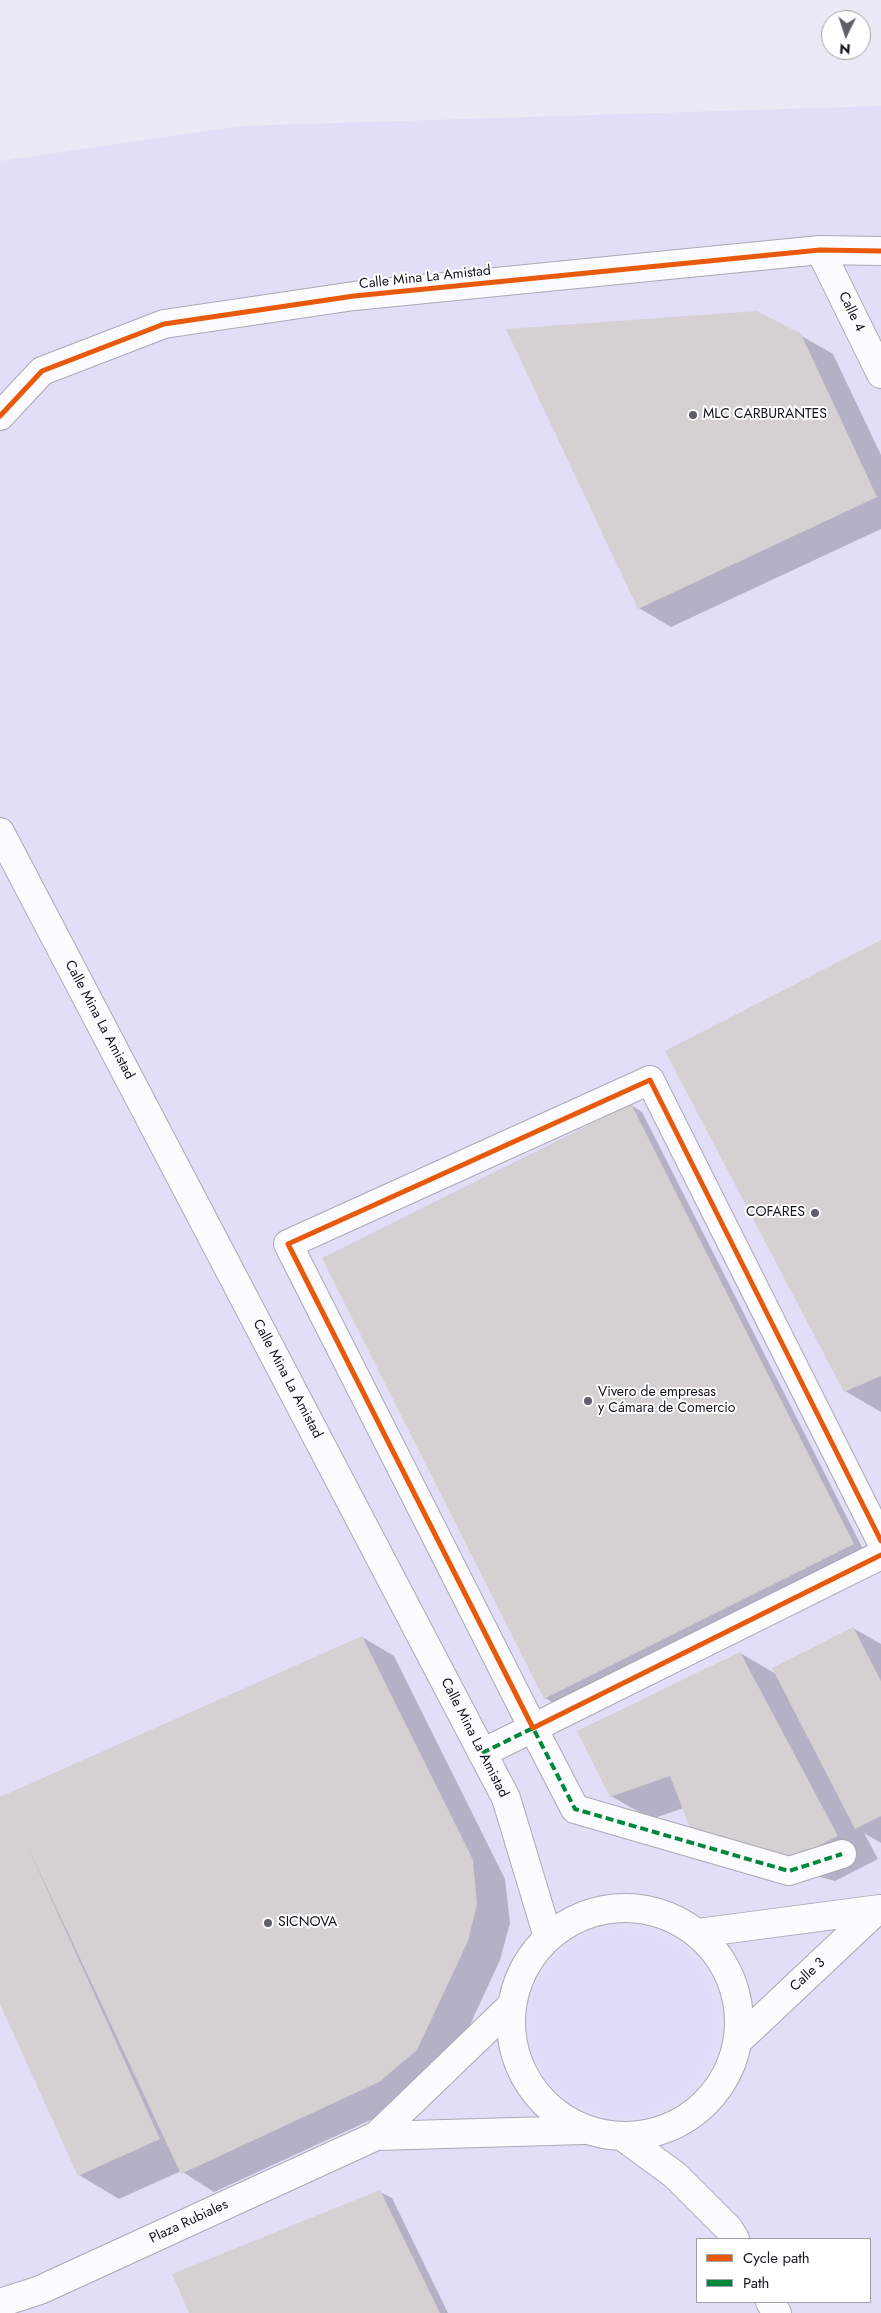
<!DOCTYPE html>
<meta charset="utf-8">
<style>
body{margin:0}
#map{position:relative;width:881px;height:2313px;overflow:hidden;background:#eae9f5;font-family:Jost,sans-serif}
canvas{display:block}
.legend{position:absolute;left:696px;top:2238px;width:175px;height:65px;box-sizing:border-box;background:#fff;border:1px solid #a1a1a5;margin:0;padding:6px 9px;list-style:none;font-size:15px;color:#14131d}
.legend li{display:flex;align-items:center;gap:10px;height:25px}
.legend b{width:25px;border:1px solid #a1a1a5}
.north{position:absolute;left:821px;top:10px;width:50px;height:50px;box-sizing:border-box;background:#fff;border:1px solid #a1a1a5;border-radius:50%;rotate:184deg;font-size:14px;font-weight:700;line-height:20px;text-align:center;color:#14131d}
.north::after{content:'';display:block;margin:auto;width:18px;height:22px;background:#5f5e69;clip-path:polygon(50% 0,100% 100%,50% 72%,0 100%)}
</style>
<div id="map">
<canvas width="881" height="2313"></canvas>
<ul class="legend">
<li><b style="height:6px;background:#e8590c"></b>Cycle path</li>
<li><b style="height:6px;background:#00873e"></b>Path</li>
</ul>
<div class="north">N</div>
</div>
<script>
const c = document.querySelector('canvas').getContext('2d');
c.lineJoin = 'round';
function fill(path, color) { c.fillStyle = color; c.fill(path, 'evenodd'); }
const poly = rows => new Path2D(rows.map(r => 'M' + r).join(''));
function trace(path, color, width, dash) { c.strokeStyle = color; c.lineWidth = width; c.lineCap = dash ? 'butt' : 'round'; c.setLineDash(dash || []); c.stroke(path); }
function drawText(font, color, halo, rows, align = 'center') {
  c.font = font + ' Jost,sans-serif'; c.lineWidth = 4; c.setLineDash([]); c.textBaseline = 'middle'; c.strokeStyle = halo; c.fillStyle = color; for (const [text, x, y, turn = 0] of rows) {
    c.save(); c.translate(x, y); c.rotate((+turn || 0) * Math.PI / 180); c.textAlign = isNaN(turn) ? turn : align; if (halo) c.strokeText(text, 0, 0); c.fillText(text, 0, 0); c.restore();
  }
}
fill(poly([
 [881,106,881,2313,0,2313,0,161,241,126],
 [697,2239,870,2239,870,2302,697,2302]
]), '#e2def8');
fill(poly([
 '529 2022a94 94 0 1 1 188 0a94 94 0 1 1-188 0Z'
]), '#e1dcfa');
fill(poly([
 [800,335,833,354,881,455,881,529,671,627,639,608],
 [881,942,881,1412,845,1391],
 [631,1105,642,1112,864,1551,557,1705,545,1698],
 [853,1628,881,1644,881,1843,864,1833,878,1859,835,1881,734,1855,684,1808,651,1819,611,1796,740,1653,776,1674],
 [362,1637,394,1656,505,1879,510,1923,500,1960,450,2068,412,2101,214,2192,181,2171,119,2199,79,2175,0,2001,0,1798],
 [380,2192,392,2198,448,2313,191,2313]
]), '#0003');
fill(poly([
 [757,311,801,334,877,497,638,609,506,329],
 [881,940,881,1376,844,1392,665,1051],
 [631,1104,854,1544,544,1699,322,1258],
 [853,1627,881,1681,881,1816,855,1829,772,1668],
 [362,1636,473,1860,477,1904,468,1941,417,2050,379,2082,181,2174,26,1843,160,2139,78,2176,0,2004,0,1797],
 [740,1652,838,1836,794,1858,692,1833,670,1776,610,1797,577,1731],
 [380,2190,440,2313,189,2313,172,2274]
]), '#d5d0d1');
const street = poly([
 [820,250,881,374],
 [0,416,42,371,164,324,354,296,820,250,881,251],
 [0,832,506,1798,548,1937],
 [881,1541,650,1080,288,1244,533,1728,881,1555],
 [482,1753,533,1728,575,1809,789,1871,842,1854],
 '511 2022a114 114 0 1 1 228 0a114 114 0 1 1-228 0Z',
 [698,1933,880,1909],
 [740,2039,876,1911],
 [376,2136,584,2130],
 [623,2137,675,2175,729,2229,735,2239],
 [770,2302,777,2313],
 [0,2303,40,2290,376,2136,511,2006]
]);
trace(street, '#aaa9b4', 30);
trace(street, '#fcfcfe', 28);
trace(poly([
 [482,1753,533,1728,575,1809,789,1871,842,1854]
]), '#00873e', 4, [8, 4]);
trace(poly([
 [0,416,42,371,164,324,354,296,820,250,881,251],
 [881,1541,650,1080,288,1244,533,1728,881,1555]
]), '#e8590c', 5);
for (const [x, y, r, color] of [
 [693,415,5,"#5f5e69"],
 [815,1213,5,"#5f5e69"],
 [588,1401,5,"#5f5e69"],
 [268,1923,5,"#5f5e69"]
]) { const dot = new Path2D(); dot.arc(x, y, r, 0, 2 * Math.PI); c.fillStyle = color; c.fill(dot); trace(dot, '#fff', 2); }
drawText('14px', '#14131d', '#fff', [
 ["Calle Mina La Amistad",425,278,-6],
 ["Calle 4",851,312,64],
 ["Calle Mina La Amistad",99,1020,62],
 ["Calle Mina La Amistad",287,1379,62],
 ["Calle Mina La Amistad",474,1738,63],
 ["Calle 3",808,1975,-43],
 ["Plaza Rubiales",189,2222,-25]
]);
drawText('14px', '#14131d', '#fff', [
 ["MLC CARBURANTES",703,415],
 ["COFARES",805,1213,"right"],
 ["Vivero de empresas",598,1393],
 ["y Cámara de Comercio",598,1409],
 ["SICNOVA",278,1923]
], 'left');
</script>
